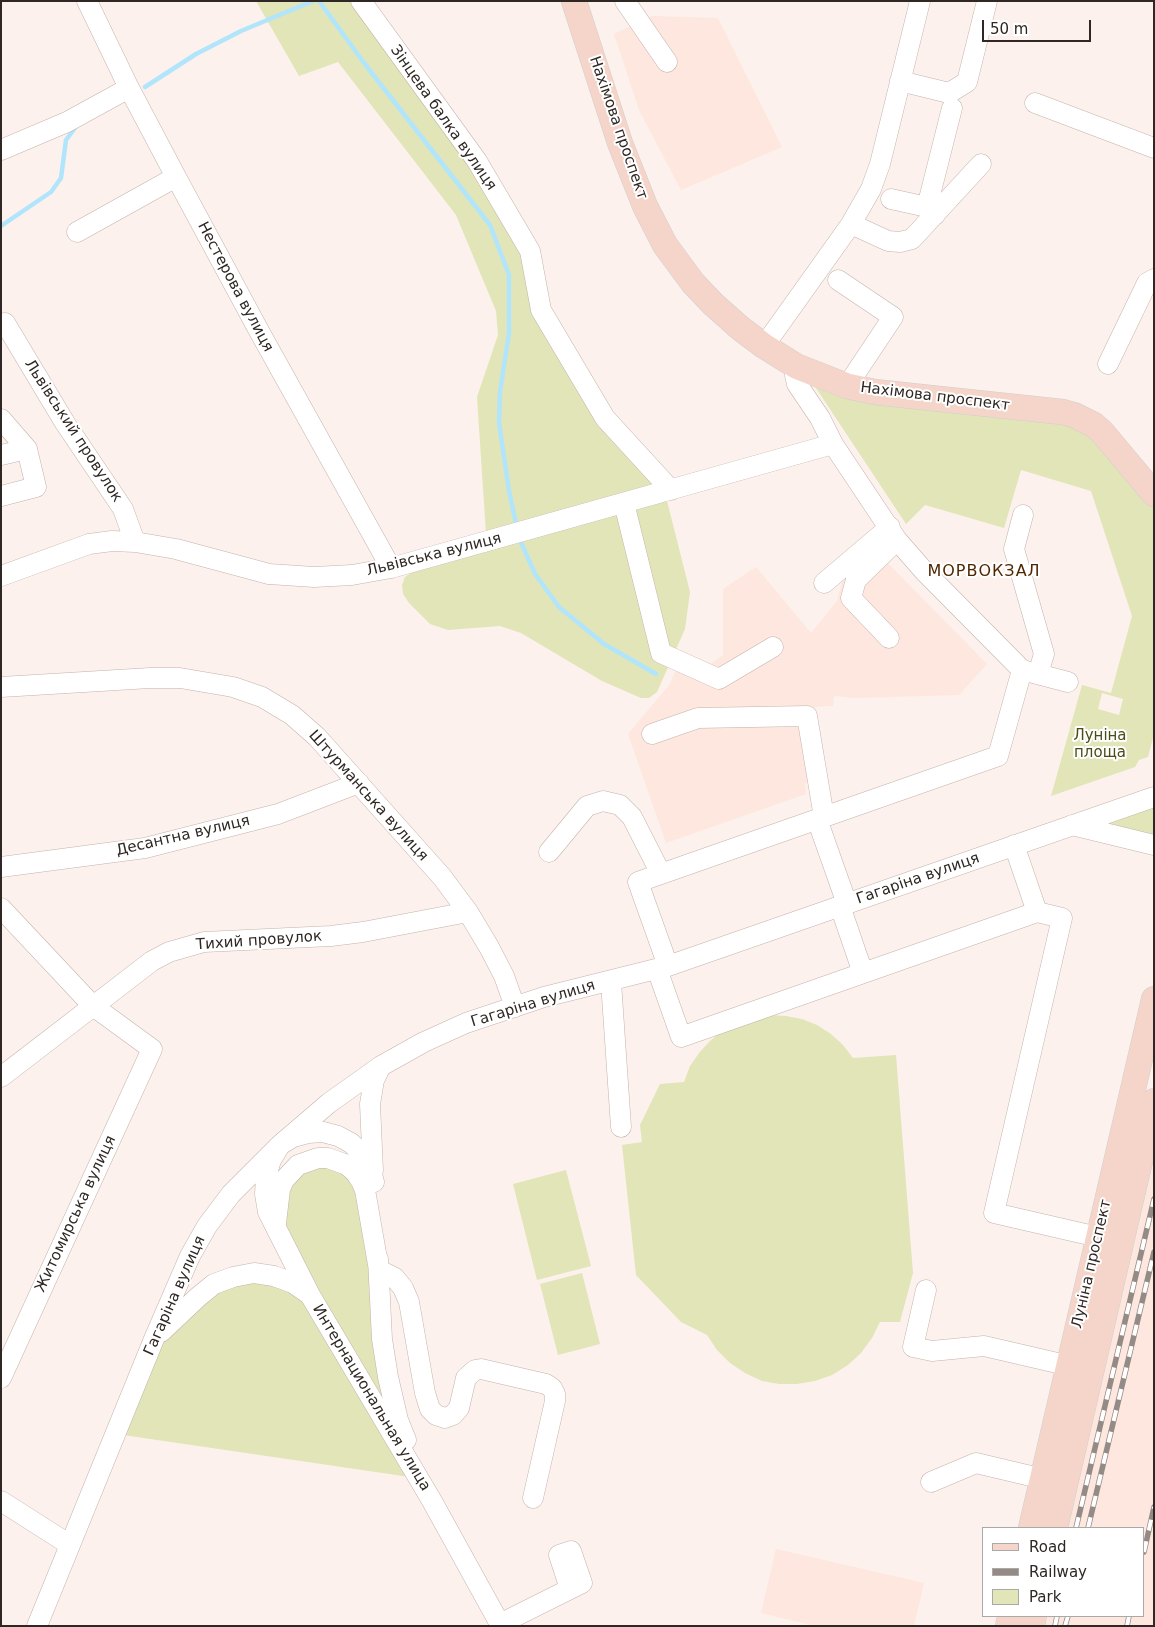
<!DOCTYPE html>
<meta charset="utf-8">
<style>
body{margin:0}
#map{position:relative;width:1155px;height:1627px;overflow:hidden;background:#fcf1ec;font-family:"DejaVu Sans",sans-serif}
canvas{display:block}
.frame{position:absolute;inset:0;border:2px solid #2e2724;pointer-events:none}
.legend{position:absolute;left:982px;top:1527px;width:162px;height:90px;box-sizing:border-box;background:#fff;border:1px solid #aba9a7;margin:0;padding:6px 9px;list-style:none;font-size:15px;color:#2e2724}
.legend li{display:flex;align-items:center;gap:10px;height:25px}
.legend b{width:25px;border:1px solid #aba9a7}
.scale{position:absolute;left:982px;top:20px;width:109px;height:22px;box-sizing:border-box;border:2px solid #2e2724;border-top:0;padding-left:6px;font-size:15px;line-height:18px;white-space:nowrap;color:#2e2724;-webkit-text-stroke:4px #fff;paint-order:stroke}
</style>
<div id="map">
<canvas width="1155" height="1627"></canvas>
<div class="frame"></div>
<ul class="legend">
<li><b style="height:6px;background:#f5d5c9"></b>Road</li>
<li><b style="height:6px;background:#948b87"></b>Railway</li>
<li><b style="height:14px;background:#e1e5b8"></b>Park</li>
</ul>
<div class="scale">50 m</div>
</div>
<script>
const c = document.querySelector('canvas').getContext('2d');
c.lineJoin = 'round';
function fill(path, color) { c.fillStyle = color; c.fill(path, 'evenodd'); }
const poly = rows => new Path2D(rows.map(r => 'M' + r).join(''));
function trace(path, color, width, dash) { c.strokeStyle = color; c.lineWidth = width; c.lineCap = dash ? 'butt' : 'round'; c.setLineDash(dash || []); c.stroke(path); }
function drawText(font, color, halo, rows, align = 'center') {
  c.font = font + ' "DejaVu Sans",sans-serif'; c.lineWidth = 4; c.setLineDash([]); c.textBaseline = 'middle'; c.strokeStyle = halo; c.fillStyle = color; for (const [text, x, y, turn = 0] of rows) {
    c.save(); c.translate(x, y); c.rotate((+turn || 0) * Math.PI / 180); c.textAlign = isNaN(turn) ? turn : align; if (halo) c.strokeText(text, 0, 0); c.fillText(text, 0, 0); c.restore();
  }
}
fill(poly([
 [652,16,718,18,782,147,681,190,639,110,614,34],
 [875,550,987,664,959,695,854,698,834,696,833,706,815,707,826,775,805,783,806,794,666,843,628,734,670,684,682,656,706,667,723,655,723,589,756,567,811,633,837,601,842,582],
 [1154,1161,1154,1626,1045,1626,1048,1616,1144,1616,1144,1528,1068,1528],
 [776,1549,924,1583,914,1626,815,1626,761,1613]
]), '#fde7de');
fill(poly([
 [256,1,351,1,471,167,522,252,534,314,656,486,486,534,477,397,498,335,496,311,456,215,338,62,299,76],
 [808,376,1081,424,1154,503,1154,734,1148,757,1139,760,1135,767,1051,796,1082,685,1111,693,1132,616,1091,491,1021,470,1004,528,925,505,906,524],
 [1102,693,1123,699,1119,715,1098,709],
 [667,501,690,592,685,629,657,692,649,698,641,698,602,681,521,633,500,626,448,630,430,624,409,603,403,594,402,585,405,577,414,571],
 [1154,805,1154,837,1100,824],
 [769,1015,786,1016,802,1019,817,1025,831,1034,843,1045,853,1058,896,1055,913,1273,900,1322,880,1322,872,1338,861,1353,848,1365,832,1375,815,1381,797,1384,779,1384,762,1381,745,1373,730,1363,717,1350,707,1335,681,1322,636,1275,622,1145,642,1142,640,1125,660,1084,684,1082,690,1066,699,1053,710,1041,723,1030],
 [336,1166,356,1183,393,1419,281,1227,286,1191,302,1170],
 [566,1170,591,1266,537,1280,513,1184],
 [582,1273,600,1344,558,1355,540,1284],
 [273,1282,306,1300,410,1477,123,1435,159,1343,202,1303,234,1283]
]), '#e1e5b8');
trace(poly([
 [319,1,364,63,490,225,509,275,509,333,500,392,499,423,509,491,517,528],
 [145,87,196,54,241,31,313,1],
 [1,226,51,192,61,178,66,140,75,128],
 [519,538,535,574,559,607,604,644,656,674]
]), '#b1e5fb', 4.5);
const minor = poly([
 [87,1,129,88,176,177,259,331,391,568],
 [361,1,477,161,530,251,541,310,605,418,671,490],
 [625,1,667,62],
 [900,81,949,93,967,82,987,1],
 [1035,103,1154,148],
 [1,150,67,122,129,88],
 [891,199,927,207,935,215],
 [927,207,952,108],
 [851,224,888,241,900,242,912,239,981,164],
 [77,232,176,177],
 [838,280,893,317,847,386],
 [5,323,65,423,123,509,135,542],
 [764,346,851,224,871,189,880,164,920,1],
 [1108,364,1147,283,1154,279],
 [796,366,795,375,797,384,820,418,833,444,897,540,924,571,1022,670,1068,682],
 [1,419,27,449,36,487,1,496],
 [1,455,27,449],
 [624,503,661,653,719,679,773,647],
 [1023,515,1014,549,1044,654,1038,674],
 [1,576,89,544,112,541,135,542,176,549,269,574,314,577,352,575,391,568,833,444],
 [824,583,890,527],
 [889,638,851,598,856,580,897,540],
 [1,687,150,678,180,678,233,687,262,697,292,715,317,737,442,877,468,912,489,947,504,976,515,1007],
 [652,734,698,718,807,716,824,817],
 [817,819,847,904],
 [1072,825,1154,845],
 [1014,845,1037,912],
 [549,852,587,806,603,801,620,805,632,817,661,874],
 [1,867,145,848,278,814,359,783],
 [840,906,863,973],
 [1,908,93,1006,152,1049,1,1378],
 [668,966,638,882,998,756,1022,670],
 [657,969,681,1037,1037,912,1062,918,994,1213,1098,1237],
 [611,982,621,1127],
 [1,1077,152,961,169,952,204,942,331,936,363,932,468,912],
 [373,1171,370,1104,374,1080,381,1066],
 [374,1182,370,1167,362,1154,351,1143,338,1136,323,1132,308,1133,293,1137,280,1145,271,1160,266,1177,265,1194,268,1212,310,1295,432,1501,501,1626],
 [276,1223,280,1189,284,1180,298,1165,318,1158,328,1158,347,1165,355,1172,361,1181,365,1190,379,1270,395,1278,403,1288,409,1302,425,1393,430,1409,436,1415,445,1418,453,1415,459,1408,466,1378,475,1370,481,1369,546,1384,552,1388,555,1394,555,1401,533,1498],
 [378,1259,382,1339,388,1377,398,1420,406,1440],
 [926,1290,913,1347,932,1351,984,1346,1083,1369],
 [161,1332,198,1297,214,1284,233,1277,254,1273,274,1276,293,1283,309,1294],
 [931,1482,976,1463,1056,1482],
 [1,1501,70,1545],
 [500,1624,582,1583,571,1551,559,1555,570,1589],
 [37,1626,154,1339,190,1256,207,1226,231,1194,280,1145,329,1103,381,1066,424,1042,466,1023,544,997,668,966,1154,797]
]);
const major = poly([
 [574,1,620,143,645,206,665,245,693,283,713,304,740,328,764,346,796,366,847,386,875,392,1063,412,1074,415,1094,425,1102,432,1154,494],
 [1031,1528,1154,999],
 [1055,1528,1154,1101],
 [1008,1626,1010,1616],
 [1032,1626,1034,1616]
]);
trace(minor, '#c4b2ab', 21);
trace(major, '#d1cfcf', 26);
trace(minor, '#fff', 20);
trace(major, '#f5d5c9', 25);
const rail = poly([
 [1076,1528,1154,1199],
 [1088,1528,1154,1252],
 [1144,1552,1154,1507],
 [1055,1626,1057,1616],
 [1065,1626,1068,1616],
 [1127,1626,1129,1616]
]);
trace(rail, '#948b87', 5.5);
trace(rail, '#fff', 4, [11]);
drawText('15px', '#2e2724', '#fff', [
 ["Зінцева балка вулиця",443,118,55],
 ["Нахімова проспект",618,128,71],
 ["Нестерова вулиця",235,287,62],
 ["Нахімова проспект",935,397,7],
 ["Львівський провулок",73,431,57],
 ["Львівська вулиця",434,555,-14],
 ["Штурманська вулиця",368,796,48],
 ["Десантна вулиця",183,836,-13],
 ["Гагаріна вулиця",918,879,-19],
 ["Тихий провулок",259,941,-4],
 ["Гагаріна вулиця",533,1004,-17],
 ["Житомирська вулиця",76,1214,-65],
 ["Луніна проспект",1092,1264,-77],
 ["Гагаріна вулиця",175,1296,-66],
 ["Интернациональная улица",371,1398,59]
]);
drawText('15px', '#4b4c18', '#fff', [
 ["Луніна",1100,736],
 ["площа",1100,753]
]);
c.letterSpacing = '1px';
drawText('16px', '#512700', '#fff', [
 ["МОРВОКЗАЛ",984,572]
]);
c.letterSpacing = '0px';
</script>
